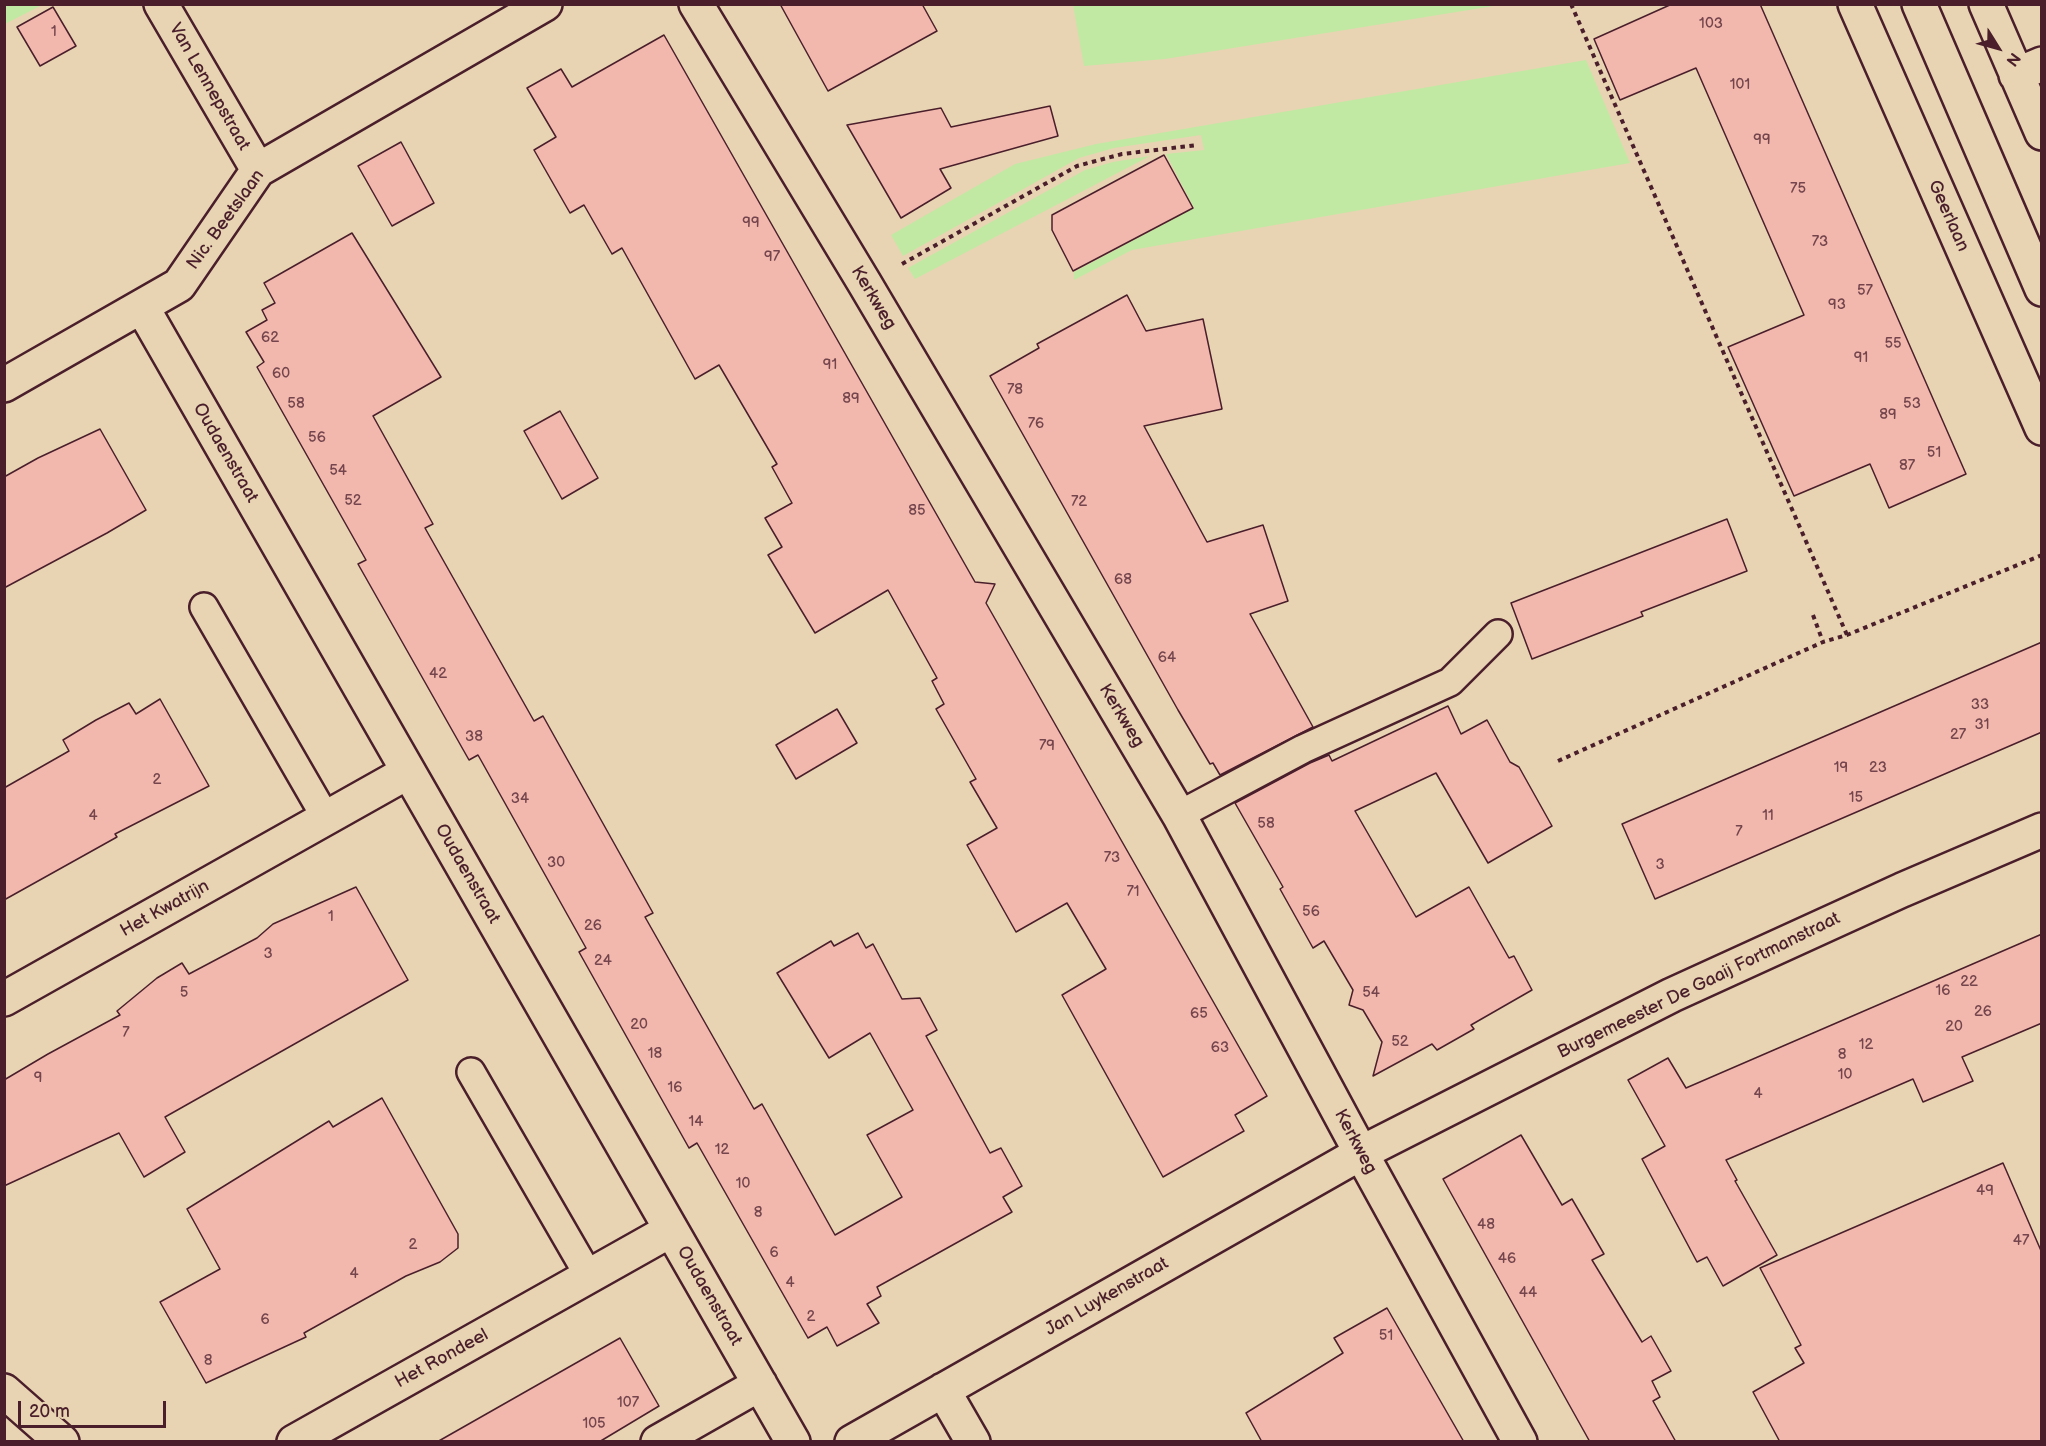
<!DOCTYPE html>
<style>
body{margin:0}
#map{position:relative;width:2046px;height:1446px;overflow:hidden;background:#e8d4b2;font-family:"Balsamiq Sans",sans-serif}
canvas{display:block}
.frame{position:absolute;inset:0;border:6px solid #4a1f2b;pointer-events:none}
.north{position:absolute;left:1968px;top:18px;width:60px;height:60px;-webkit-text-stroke:4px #e8d4b2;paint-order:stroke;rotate:127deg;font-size:16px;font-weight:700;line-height:24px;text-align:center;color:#4a1f2b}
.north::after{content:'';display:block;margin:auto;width:21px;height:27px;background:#4a1f2b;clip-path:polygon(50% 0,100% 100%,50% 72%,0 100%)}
.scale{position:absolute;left:18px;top:1401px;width:148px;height:27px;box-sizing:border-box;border:3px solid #4a1f2b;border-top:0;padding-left:8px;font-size:18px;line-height:21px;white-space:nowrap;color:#4a1f2b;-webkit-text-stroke:4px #e8d4b2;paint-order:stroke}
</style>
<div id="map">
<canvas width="2046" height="1446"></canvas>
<div class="frame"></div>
<div class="north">N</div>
<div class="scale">20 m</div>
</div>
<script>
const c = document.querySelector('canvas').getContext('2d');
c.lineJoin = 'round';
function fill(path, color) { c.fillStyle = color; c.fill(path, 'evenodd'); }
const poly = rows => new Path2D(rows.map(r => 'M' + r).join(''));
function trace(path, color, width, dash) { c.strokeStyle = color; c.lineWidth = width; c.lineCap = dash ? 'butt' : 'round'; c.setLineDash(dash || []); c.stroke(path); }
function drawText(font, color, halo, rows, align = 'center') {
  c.font = font + ' "Balsamiq Sans",sans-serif'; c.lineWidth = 5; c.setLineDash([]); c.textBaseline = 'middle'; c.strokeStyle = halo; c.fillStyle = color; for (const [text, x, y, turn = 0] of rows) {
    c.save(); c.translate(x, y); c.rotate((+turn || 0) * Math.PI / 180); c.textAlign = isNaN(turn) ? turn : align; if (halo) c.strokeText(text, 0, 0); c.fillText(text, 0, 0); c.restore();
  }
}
fill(poly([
 [5,4,42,4,42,5,5,24],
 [1073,5,1073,4,1500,5,1165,59,1084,66],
 [1586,60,1630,163,1132,250,1074,280,1074,272,1194,208,1166,154,1204,150,1201,135,1114,148,1079,158,903,256,891,235,1015,164,1096,144],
 [1150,156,915,279,908,268,1085,170,1113,162]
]), '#c2e9a3');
const building = poly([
 [780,4,922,4,937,31,828,91,780,4],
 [1672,4,1760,4,1966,474,1889,508,1870,464,1794,496,1728,347,1804,315,1696,68,1620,100,1594,39,1672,4],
 [53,7,76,46,40,66,17,27,53,7],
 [664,35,975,582,995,584,986,603,1267,1096,1235,1115,1244,1131,1163,1177,1062,995,1106,969,1067,903,1016,932,967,845,997,828,970,782,976,779,936,709,944,704,932,681,937,678,888,590,815,633,768,555,782,547,765,518,792,503,772,467,777,464,719,365,695,379,622,248,612,254,584,205,570,213,534,150,556,137,527,88,561,69,572,87,664,35],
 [1050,106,1058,136,940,169,951,188,901,218,847,125,941,108,951,127,1050,106],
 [401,142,434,203,392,226,358,166,401,142],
 [1164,155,1193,208,1073,271,1052,230,1052,215,1164,155],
 [352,233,441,377,373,416,433,524,425,528,534,721,543,716,653,913,645,917,754,1109,762,1104,835,1235,902,1197,867,1135,913,1110,870,1033,829,1058,777,973,831,941,834,946,858,933,866,948,873,944,902,999,920,998,937,1030,926,1036,990,1153,1001,1148,1022,1186,1003,1197,1012,1212,877,1287,881,1296,867,1304,879,1323,837,1346,827,1327,808,1338,697,1143,689,1148,579,952,586,948,478,755,469,760,358,564,366,560,257,367,264,362,246,332,267,320,262,310,275,303,264,283,352,233],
 [1127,295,1146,331,1203,319,1222,409,1144,426,1207,542,1263,525,1288,601,1250,614,1313,727,1220,775,1213,763,1210,764,1178,710,990,376,1039,348,1037,344,1127,295],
 [560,411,598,478,562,499,524,431,560,411],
 [100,429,146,510,107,533,4,588,4,477,38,458,100,429],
 [1727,519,1747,571,1641,612,1643,616,1532,659,1511,603,1727,519],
 [2042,642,2042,732,1655,899,1622,824,2042,642],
 [160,699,209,786,115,834,117,837,4,900,4,788,69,751,63,740,96,720,129,703,136,714,160,699],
 [1448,706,1461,734,1487,720,1510,762,1519,767,1552,826,1488,863,1436,773,1355,811,1416,917,1469,887,1509,958,1514,956,1532,990,1471,1025,1474,1029,1437,1050,1432,1044,1373,1076,1382,1042,1363,1010,1349,1005,1353,990,1324,941,1313,948,1280,889,1283,887,1235,803,1310,763,1329,755,1332,761,1448,706],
 [837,709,857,743,796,779,776,745,837,709],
 [356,887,408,980,165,1117,185,1152,144,1177,119,1133,4,1186,4,1080,48,1054,120,1015,117,1011,157,978,182,963,189,974,257,938,273,924,356,887],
 [2042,934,2042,1023,1962,1057,1973,1081,1923,1102,1913,1079,1726,1160,1737,1180,1735,1181,1777,1255,1723,1286,1707,1257,1697,1262,1642,1159,1665,1146,1628,1080,1668,1058,1686,1088,2042,934],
 [382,1098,458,1234,458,1248,440,1262,406,1276,304,1333,306,1337,206,1383,160,1302,220,1269,187,1209,329,1121,333,1127,382,1098],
 [1521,1135,1562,1205,1572,1199,1604,1254,1592,1260,1642,1342,1651,1336,1671,1371,1652,1381,1660,1397,1653,1401,1676,1442,1590,1442,1443,1179,1521,1135],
 [2003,1163,2042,1253,2042,1442,1780,1442,1753,1392,1804,1363,1795,1348,1801,1345,1760,1268,2003,1163],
 [1387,1308,1464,1442,1262,1442,1246,1413,1343,1353,1334,1338,1387,1308],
 [620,1338,659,1406,599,1442,437,1442,620,1338]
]);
fill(building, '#f2b8ae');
trace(building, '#4a1f2b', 1.5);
const service = poly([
 [204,607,326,818],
 [1179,815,1303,749,1450,682,1498,634],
 [471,1072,589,1276]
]);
const minor = poly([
 [161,4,258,170],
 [696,4,865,284,1179,815,1361,1153,1520,1442],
 [1855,4,2042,428],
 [1986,4,2042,133],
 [2016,75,2042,64],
 [142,307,793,1442],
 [4,385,179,285,258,170,545,4],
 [4,999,408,772],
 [943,1390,973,1442],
 [4,1391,62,1442],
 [294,1442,671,1230],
 [658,1442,760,1384],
 [852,1442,1361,1153,1672,995,1902,890,2042,830]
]);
const tertiary = poly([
 [1919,4,2042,289]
]);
trace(service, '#4a1f2b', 32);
trace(minor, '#4a1f2b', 38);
trace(tertiary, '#4a1f2b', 38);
trace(poly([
 [1571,4,1847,635],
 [902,264,1077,166,1122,154,1198,145],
 [1813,615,1823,642],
 [1558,761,1823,642,1847,635,2042,555]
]), '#4a1f2b', 4, [4.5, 4.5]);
trace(service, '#e8d4b2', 27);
trace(minor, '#e8d4b2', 33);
trace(tertiary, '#e8d4b2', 33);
drawText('15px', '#74454c', null, [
 ["103",1711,24],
 ["1",54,32],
 ["101",1740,85],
 ["99",1762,140],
 ["75",1798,189],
 ["99",751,223],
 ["73",1820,242],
 ["97",772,257],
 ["57",1865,291],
 ["93",1837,305],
 ["62",270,338],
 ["55",1893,344],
 ["91",1861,358],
 ["91",830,365],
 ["60",281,374],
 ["78",1015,390],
 ["89",851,399],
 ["58",296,404],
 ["53",1912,404],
 ["89",1888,415],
 ["76",1036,424],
 ["56",317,438],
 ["51",1934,453],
 ["87",1907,466],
 ["54",338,471],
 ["52",353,501],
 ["72",1079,502],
 ["85",917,511],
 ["68",1123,580],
 ["64",1167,658],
 ["42",438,674],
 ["33",1980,705],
 ["31",1982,725],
 ["27",1958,735],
 ["38",474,737],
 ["79",1047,746],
 ["19",1841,768],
 ["23",1878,768],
 ["2",157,780],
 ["15",1856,798],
 ["34",520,799],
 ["4",93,816],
 ["11",1768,816],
 ["58",1266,824],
 ["7",1739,832],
 ["73",1112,858],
 ["30",556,863],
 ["3",1660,865],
 ["71",1133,892],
 ["56",1311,912],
 ["1",331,917],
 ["26",593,926],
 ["3",268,954],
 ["24",603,961],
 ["22",1969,982],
 ["16",1943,991],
 ["5",184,993],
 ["54",1371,993],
 ["26",1983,1012],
 ["65",1199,1014],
 ["20",639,1025],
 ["20",1954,1027],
 ["7",126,1033],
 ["52",1400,1042],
 ["12",1866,1045],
 ["63",1220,1048],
 ["18",655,1054],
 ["8",1842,1055],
 ["10",1845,1075],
 ["9",38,1078],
 ["16",675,1088],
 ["4",1758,1094],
 ["14",696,1122],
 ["12",722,1150],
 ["10",743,1184],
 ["49",1985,1191],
 ["8",758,1213],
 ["48",1486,1225],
 ["47",2021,1241],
 ["2",413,1245],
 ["6",774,1253],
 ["46",1507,1259],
 ["4",354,1274],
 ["4",790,1283],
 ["44",1528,1293],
 ["2",811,1317],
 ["6",265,1320],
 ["51",1386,1336],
 ["8",208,1361],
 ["107",628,1403],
 ["105",594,1424]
]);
drawText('18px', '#4a1f2b', '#e8d4b2', [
 ["Van Lennepstraat",209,87,60],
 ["Geerlaan",1948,216,66],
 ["Nic. Beetslaan",226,220,-54],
 ["Kerkweg",873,298,59],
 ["Oudaenstraat",225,453,60],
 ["Kerkweg",1121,716,59],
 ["Oudaenstraat",467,874,60],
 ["Het Kwatrijn",165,909,-29],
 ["Burgemeester De Gaaij Fortmanstraat",1699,986,-26],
 ["Kerkweg",1355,1142,62],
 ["Oudaenstraat",709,1296,60],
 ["Jan Luykenstraat",1107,1297,-30],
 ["Het Rondeel",442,1359,-29]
]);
</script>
